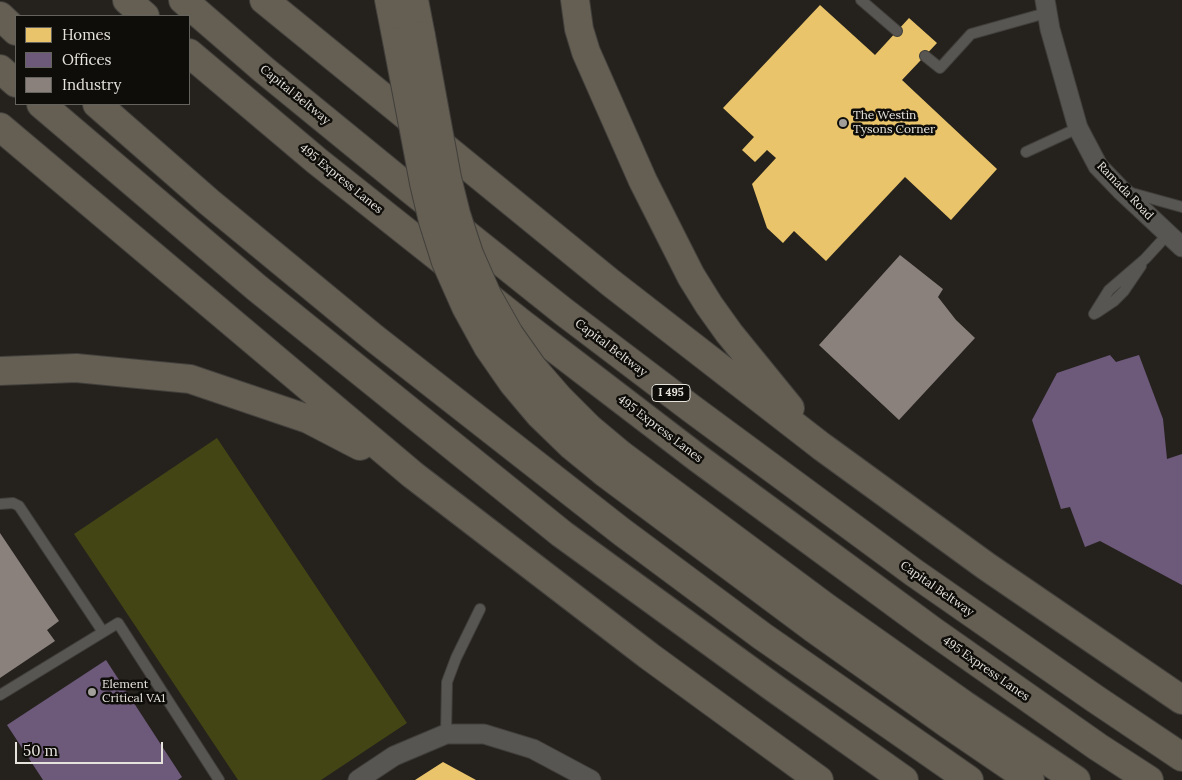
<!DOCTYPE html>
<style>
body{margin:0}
#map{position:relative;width:1182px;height:780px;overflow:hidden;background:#25221e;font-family:Lora,serif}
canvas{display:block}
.legend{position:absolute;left:15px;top:15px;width:175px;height:90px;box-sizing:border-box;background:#0f0d09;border:1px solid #65635e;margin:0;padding:6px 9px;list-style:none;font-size:15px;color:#e6e3dd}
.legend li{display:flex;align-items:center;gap:10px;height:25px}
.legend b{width:25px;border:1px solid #65635e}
.scale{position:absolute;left:15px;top:742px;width:148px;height:22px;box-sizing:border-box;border:2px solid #e6e3dd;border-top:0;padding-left:6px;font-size:15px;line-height:18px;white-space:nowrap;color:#e6e3dd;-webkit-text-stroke:4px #0f0d09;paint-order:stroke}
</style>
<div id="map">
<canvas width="1182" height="780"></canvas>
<ul class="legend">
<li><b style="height:14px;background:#e9c46a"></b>Homes</li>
<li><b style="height:14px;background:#6d597a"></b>Offices</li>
<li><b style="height:14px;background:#8a817c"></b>Industry</li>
</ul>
<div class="scale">50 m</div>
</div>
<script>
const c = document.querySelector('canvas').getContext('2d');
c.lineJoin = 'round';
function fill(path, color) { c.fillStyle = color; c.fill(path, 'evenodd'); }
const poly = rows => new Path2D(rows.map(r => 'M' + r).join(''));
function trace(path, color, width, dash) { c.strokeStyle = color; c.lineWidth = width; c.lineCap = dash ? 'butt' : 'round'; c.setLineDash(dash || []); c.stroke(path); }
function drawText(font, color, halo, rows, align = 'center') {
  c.font = font + ' Lora,serif'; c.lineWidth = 5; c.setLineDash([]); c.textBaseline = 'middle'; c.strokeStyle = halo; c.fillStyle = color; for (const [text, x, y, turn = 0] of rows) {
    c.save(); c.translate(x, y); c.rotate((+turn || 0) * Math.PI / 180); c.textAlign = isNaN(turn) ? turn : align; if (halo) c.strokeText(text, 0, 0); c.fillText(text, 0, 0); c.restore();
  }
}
fill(poly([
 [217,438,407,723,321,780,238,780,74,534]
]), '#434514');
fill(poly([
 [820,5,875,55,909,18,937,43,902,80,997,169,951,220,905,177,826,261,794,231,783,243,767,228,752,184,776,158,767,150,755,162,742,150,754,137,723,108],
 [443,762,476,780,415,780]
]), '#e9c46a');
fill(poly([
 [1110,355,1116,362,1139,355,1163,419,1167,459,1182,454,1182,585,1100,541,1085,547,1070,507,1061,509,1032,420,1057,373],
 [106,660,182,777,178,780,43,780,7,725]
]), '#6d597a');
fill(poly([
 [900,255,943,289,938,297,956,320,975,338,899,420,819,345],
 [0,533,59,621,47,630,55,641,0,678]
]), '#8a817c');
const lane = poly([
 [861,0,897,31],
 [925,56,940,68,971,34,1046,13],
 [1026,152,1078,128],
 [1128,192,1182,207],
 [1096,313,1114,301,1124,291,1141,266],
 [1094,314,1109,290,1145,259,1168,234],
 [0,504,13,503,19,506,103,632],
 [0,695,118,623,219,780],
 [446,734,447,682,456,658,480,609]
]);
const street = poly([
 [1045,0,1050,29,1078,128,1098,166,1121,190,1182,247],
 [358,780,394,756,446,734,484,734,533,749,591,780]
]);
const highway = poly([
 [127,0,145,16],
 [183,0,264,70,411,190,564,312,692,409,913,572,1094,698,1182,757],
 [264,0,611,283,821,446,986,566,1182,700],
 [389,0,397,41],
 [414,0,421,36],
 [575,0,579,29,586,52,643,181,691,276,709,305,729,333,790,408],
 [0,16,16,31],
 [189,53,317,161,520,322,699,459,933,631,1098,747,1149,780],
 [0,69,16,83],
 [41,104,257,288,562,534,774,688,904,780],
 [97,104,209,202,374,338,622,532,762,636,969,780],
 [0,127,413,475,649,656,819,780],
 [0,371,76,368,190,379,308,419,360,446],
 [620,454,827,608,963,704,1076,780],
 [605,473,813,628,948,724,1030,780]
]);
trace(lane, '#413f3b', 12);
trace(street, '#413f3b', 21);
trace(highway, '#413f3b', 30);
trace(lane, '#585653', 10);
trace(street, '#585653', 19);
trace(highway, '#645e53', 28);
const highwayBridge = poly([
 [421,36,447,178,456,214,469,254,487,295,509,334,533,368,559,398,589,428,620,454],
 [397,41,424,183,433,221,446,262,466,307,488,347,513,383,540,415,572,446,605,473]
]);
trace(highwayBridge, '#413f3b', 30, []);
trace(highwayBridge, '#645e53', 28);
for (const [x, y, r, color] of [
 [843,123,5,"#a29f9a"],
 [92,692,5,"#a29f9a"]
]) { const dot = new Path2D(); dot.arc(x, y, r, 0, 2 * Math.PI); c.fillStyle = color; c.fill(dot); trace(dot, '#0f0d09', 2); }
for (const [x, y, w] of [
 [671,393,38]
]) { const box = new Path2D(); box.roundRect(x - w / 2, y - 8.5, w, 17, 4); c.fillStyle = '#0f0d09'; c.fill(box); trace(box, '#e6e3dd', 1); }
drawText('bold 11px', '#e6e3dd', null, [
 ["I 495",671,393]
]);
drawText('12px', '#e6e3dd', '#0f0d09', [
 ["Capital Beltway",295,95,39],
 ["495 Express Lanes",341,179,39],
 ["Ramada Road",1125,191,46],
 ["Capital Beltway",611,348,37],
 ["495 Express Lanes",660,429,37],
 ["Capital Beltway",937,589,35],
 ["495 Express Lanes",986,669,35]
]);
drawText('12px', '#e6e3dd', '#0f0d09', [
 ["The Westin",853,116],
 ["Tysons Corner",853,130],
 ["Element",102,685],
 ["Critical VA1",102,699]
], 'left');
</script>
